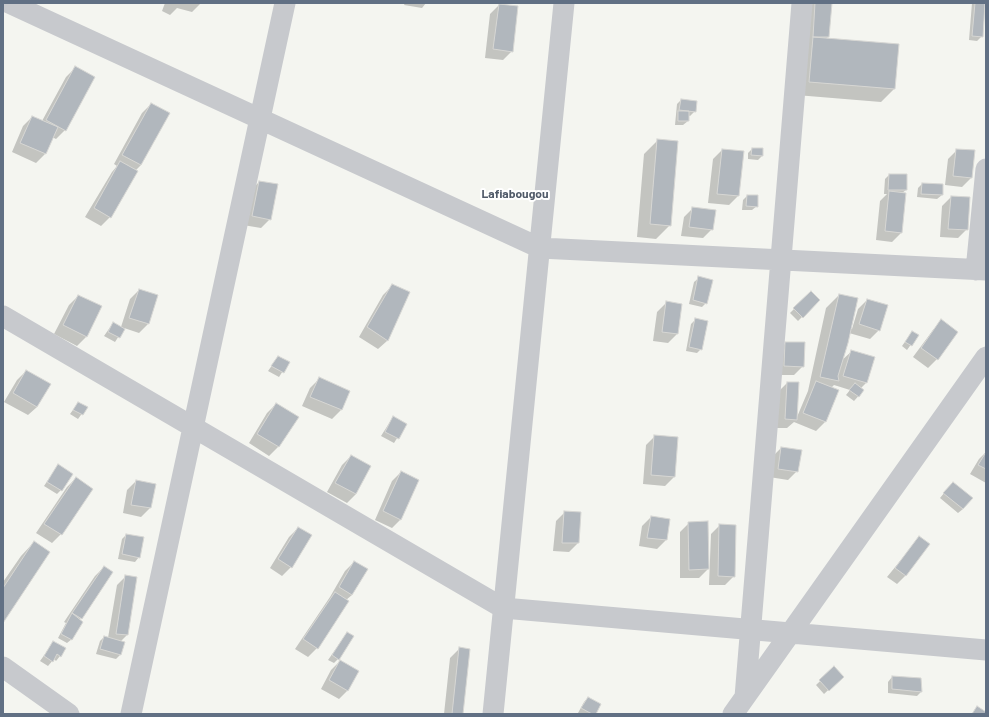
<!DOCTYPE html>
<style>
body{margin:0}
#map{position:relative;width:989px;height:717px;overflow:hidden;background:#f4f5f0;font-family:Barlow,sans-serif}
canvas{display:block}
.frame{position:absolute;inset:0;border:4px solid #617084;pointer-events:none}
</style>
<div id="map">
<canvas width="989" height="717"></canvas>
<div class="frame"></div>
</div>
<script>
const c = document.querySelector('canvas').getContext('2d');
c.lineJoin = 'round';
function fill(path, color) { c.fillStyle = color; c.fill(path, 'evenodd'); }
const poly = rows => new Path2D(rows.map(r => 'M' + r).join(''));
function trace(path, color, width, dash) { c.strokeStyle = color; c.lineWidth = width; c.lineCap = dash ? 'butt' : 'round'; c.setLineDash(dash || []); c.stroke(path); }
function drawText(font, color, halo, rows, align = 'center') {
  c.font = font + ' Barlow,sans-serif'; c.lineWidth = 4; c.setLineDash([]); c.textBaseline = 'middle'; c.strokeStyle = halo; c.fillStyle = color; for (const [text, x, y, turn = 0] of rows) {
    c.save(); c.translate(x, y); c.rotate((+turn || 0) * Math.PI / 180); c.textAlign = isNaN(turn) ? turn : align; if (halo) c.strokeText(text, 0, 0); c.fillText(text, 0, 0); c.restore();
  }
}
fill(poly([
 [165,3,201,3,192,12,177,8,170,15,162,11],
 [405,3,426,3,422,8,404,5],
 [807,3,831,3,828,37,826,39,895,88,881,102,796,95],
 [970,3,984,3,982,36,977,41,969,40,972,3],
 [499,5,512,51,503,60,485,58,490,14],
 [75,68,65,130,56,139,52,137,45,154,36,163,12,152,23,126,32,117,42,121,66,77],
 [681,100,695,111,690,116,688,115,688,121,683,125,675,125,677,104],
 [151,104,169,114,141,165,135,171,110,217,101,226,85,217,112,172,117,166,114,164,142,113],
 [658,140,670,225,656,239,637,237,644,154],
 [752,149,762,156,758,160,748,159,748,153],
 [722,150,738,196,729,205,708,203,713,159],
 [957,150,971,178,962,187,945,185,948,159],
 [889,175,906,175,906,190,902,193,901,233,892,242,876,240,880,201,887,194,884,194,885,179],
 [259,182,270,219,261,228,243,225,250,191],
 [922,184,942,195,937,199,917,197,918,188],
 [747,196,757,206,752,210,742,210,743,200],
 [951,197,967,229,958,238,940,237,942,206],
 [693,208,712,229,703,238,681,236,684,217],
 [699,278,706,303,702,307,689,304,694,282],
 [392,286,408,293,387,341,378,349,359,337,383,295],
 [139,290,157,296,148,324,139,333,124,328,115,342,104,336,113,323,121,327,130,299],
 [811,292,819,300,798,321,790,313],
 [839,295,850,329,852,329,858,309,867,300,879,330,870,339,849,333,841,361,852,351,874,358,866,383,860,389,863,391,854,401,846,395,850,390,834,385,831,388,838,391,825,422,816,431,794,422,787,428,777,428,778,392,787,383,797,417,808,391,826,308],
 [78,296,101,307,86,337,77,346,54,334,69,305],
 [666,303,677,334,668,343,653,341,657,312],
 [696,319,701,349,697,353,686,351,691,324],
 [942,321,937,359,928,368,913,357,933,330],
 [912,332,917,336,907,350,902,346],
 [786,343,803,366,794,375,776,375,777,352],
 [278,357,288,363,279,377,268,371],
 [26,371,37,407,28,415,4,402,17,380],
 [319,379,349,391,341,410,332,419,302,406,310,388],
 [78,403,86,408,78,419,70,414],
 [276,404,297,417,278,447,269,456,249,443,267,413],
 [393,417,406,424,394,443,381,436],
 [655,436,674,477,665,486,643,484,646,445],
 [781,448,797,471,788,480,769,477,772,457],
 [986,452,986,483,970,474,979,459],
 [351,456,356,494,347,503,327,492,342,465],
 [58,465,61,490,57,494,44,486],
 [401,472,401,519,392,528,375,520,392,481],
 [76,478,61,534,52,543,36,533,67,487],
 [136,481,155,485,150,508,141,517,123,513,127,490],
 [949,487,963,509,958,513,940,498],
 [565,512,578,543,569,552,553,551,556,521],
 [651,517,666,540,657,549,639,546,642,526],
 [689,523,708,569,699,578,680,578,680,532],
 [720,525,734,576,725,585,709,585,711,534],
 [298,528,291,567,282,576,270,568,289,537],
 [126,535,139,557,135,562,118,559,122,539],
 [919,538,906,575,897,584,887,577],
 [34,542,3,621,3,582,21,556],
 [354,562,352,595,346,600,348,601,317,648,308,657,295,649,330,597,345,571],
 [104,567,112,572,79,620,72,639,67,643,58,638,66,623,64,622,95,576],
 [126,576,136,577,127,635,120,642,124,643,120,655,116,659,96,654,100,641,104,637,108,638,117,585],
 [347,633,338,659,334,663,328,660],
 [53,643,60,656,56,661,54,659,48,666,40,661],
 [459,649,462,714,444,714,450,658],
 [340,661,348,690,339,699,321,689,331,670],
 [834,668,842,677,824,694,816,685],
 [892,677,921,692,917,696,888,693,888,682],
 [588,698,595,714,578,713,584,702]
]), '#0003');
const building = poly([
 [815,3,832,3,829,37,813,37,815,3],
 [975,3,985,3,983,37,972,36,975,3],
 [499,4,518,6,513,52,493,49,499,4],
 [813,37,899,44,895,89,809,82,813,37],
 [75,66,95,77,66,131,46,120,75,66],
 [681,99,697,101,696,112,679,110,681,99],
 [151,103,170,113,141,165,122,155,151,103],
 [678,111,689,111,689,121,678,121,678,111],
 [32,116,58,127,46,154,20,143,32,116],
 [657,139,678,141,671,226,650,224,657,139],
 [752,148,763,148,763,156,751,155,752,148],
 [722,149,744,151,739,196,717,194,722,149],
 [956,149,975,150,972,178,953,176,956,149],
 [120,161,138,171,111,218,94,208,120,161],
 [889,174,907,174,907,190,888,190,889,174],
 [259,181,278,184,271,220,252,216,259,181],
 [922,183,943,184,943,195,921,194,922,183],
 [889,191,906,193,902,233,885,231,889,191],
 [747,195,758,195,758,207,746,206,747,195],
 [951,196,970,197,968,230,948,229,951,196],
 [692,207,716,210,713,230,689,227,692,207],
 [698,276,713,280,707,304,693,300,698,276],
 [392,284,410,292,388,341,367,327,392,284],
 [139,289,158,295,149,324,129,318,139,289],
 [811,291,820,300,803,318,793,308,811,291],
 [839,294,858,298,848,343,838,376,839,381,820,377,839,294],
 [78,295,102,306,87,337,63,325,78,295],
 [867,299,888,305,880,331,859,324,867,299],
 [666,301,682,304,678,334,662,332,666,301],
 [695,318,708,321,702,350,689,347,695,318],
 [941,319,958,332,938,360,921,348,941,319],
 [113,322,125,329,120,338,108,332,113,322],
 [912,331,919,335,912,346,905,342,912,331],
 [785,342,805,342,804,367,784,366,785,342],
 [851,350,875,357,867,383,843,376,851,350],
 [278,356,290,362,284,373,271,366,278,356],
 [26,370,51,384,37,407,13,393,26,370],
 [319,377,350,391,342,410,310,397,319,377],
 [816,381,839,390,826,422,803,413,816,381],
 [787,382,799,382,797,420,785,419,787,382],
 [855,383,864,390,859,397,849,390,855,383],
 [78,402,88,407,83,415,73,410,78,402],
 [276,403,299,417,279,447,257,434,276,403],
 [393,416,407,424,399,439,385,432,393,416],
 [654,435,678,437,675,477,651,475,654,435],
 [781,447,802,450,798,472,778,469,781,447],
 [986,452,986,469,978,465,986,452],
 [351,455,371,466,356,494,335,483,351,455],
 [58,464,73,474,62,491,47,482,58,464],
 [401,471,419,480,401,520,383,511,401,471],
 [76,477,93,489,62,535,44,524,76,477],
 [136,480,156,484,151,508,131,505,136,480],
 [953,482,973,498,963,509,943,493,953,482],
 [564,511,581,512,579,543,562,543,564,511],
 [651,516,670,519,667,540,647,538,651,516],
 [708,521,709,569,689,570,688,522,708,521],
 [719,524,736,525,735,577,718,576,719,524],
 [298,527,312,535,292,568,278,559,298,527],
 [126,534,144,537,140,558,122,554,126,534],
 [919,536,930,544,906,576,895,568,919,536],
 [34,541,50,552,3,623,3,588,34,541],
 [354,561,368,569,352,595,339,587,354,561],
 [104,566,113,572,82,619,72,613,104,566],
 [125,575,137,577,128,635,116,634,125,575],
 [335,592,349,601,318,649,303,639,335,592],
 [72,613,83,622,72,640,61,634,72,613],
 [347,632,354,636,339,660,332,655,347,632],
 [104,636,125,642,121,655,100,649,104,636],
 [53,641,66,648,61,657,57,654,53,662,44,656,53,641],
 [459,647,470,649,463,714,452,714,459,647],
 [340,660,359,671,348,691,329,680,340,660],
 [834,666,844,677,829,691,819,680,834,666],
 [892,676,921,678,922,692,892,689,892,676],
 [588,697,601,704,596,714,592,714,581,708,588,697],
 [977,706,986,712,986,714,972,714,977,706]
]);
fill(building, '#b1b7bd');
trace(building, '#d6d6d3', 1);
trace(poly([
 [9,3,540,248,986,270],
 [976,270,986,169],
 [3,316,503,608,986,650],
 [3,667,69,714],
 [745,697,802,3],
 [131,714,285,3],
 [493,714,564,3],
 [733,714,986,357]
]), '#c7c9cd', 21);
drawText('bold 12px', '#505a69', '#fff', [
 ["Lafiabougou",515,194]
]);
</script>
